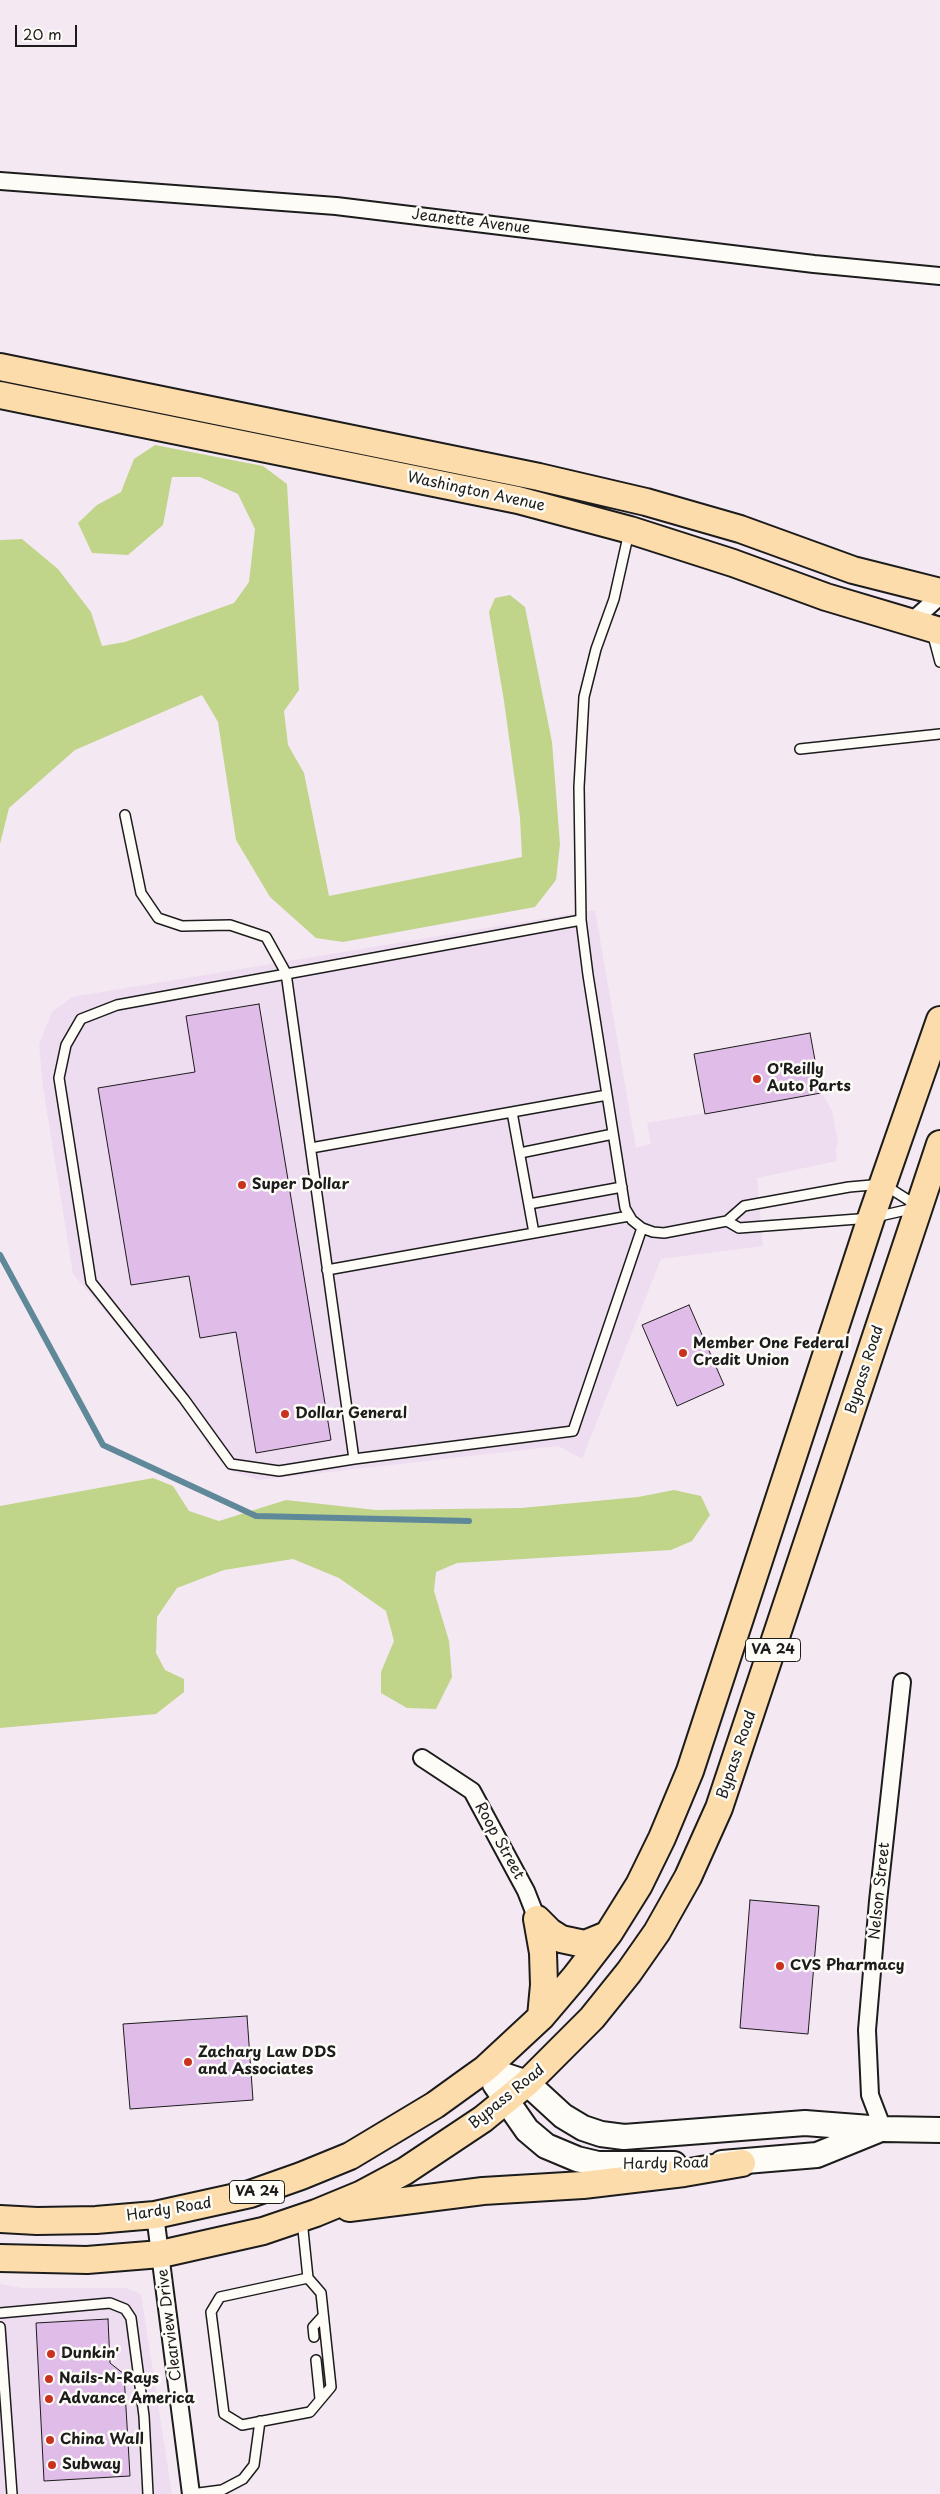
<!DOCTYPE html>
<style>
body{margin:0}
#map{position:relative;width:940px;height:2494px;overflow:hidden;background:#f4e9f3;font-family:"Playpen Sans",sans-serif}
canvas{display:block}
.scale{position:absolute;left:15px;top:25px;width:62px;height:22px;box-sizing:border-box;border:2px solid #1c1c1c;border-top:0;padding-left:6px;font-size:15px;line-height:18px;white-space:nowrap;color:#1c1c1c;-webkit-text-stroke:4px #fdfcf7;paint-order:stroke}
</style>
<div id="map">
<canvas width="940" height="2494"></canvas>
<div class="scale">20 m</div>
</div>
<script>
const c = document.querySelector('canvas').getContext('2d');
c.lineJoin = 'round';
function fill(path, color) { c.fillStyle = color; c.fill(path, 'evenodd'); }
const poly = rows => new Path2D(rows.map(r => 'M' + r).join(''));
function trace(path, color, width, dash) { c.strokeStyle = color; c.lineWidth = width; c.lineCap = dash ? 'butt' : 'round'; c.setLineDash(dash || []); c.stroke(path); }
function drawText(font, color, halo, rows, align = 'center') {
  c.font = font + ' "Playpen Sans",sans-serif'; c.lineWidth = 5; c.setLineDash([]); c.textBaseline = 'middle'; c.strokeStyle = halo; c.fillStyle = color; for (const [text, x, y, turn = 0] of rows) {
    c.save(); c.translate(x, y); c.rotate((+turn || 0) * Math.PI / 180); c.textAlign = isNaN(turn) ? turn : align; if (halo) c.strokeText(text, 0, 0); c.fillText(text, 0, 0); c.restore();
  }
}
fill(poly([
 [595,910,636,1148,651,1144,647,1123,821,1093,832,1110,838,1143,836,1149,837,1161,757,1178,763,1246,661,1259,582,1459,558,1446,259,1480,229,1470,208,1447,195,1417,73,1274,43,1087,39,1044,52,1012,72,997],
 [0,2284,22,2288,126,2288,141,2294,172,2494,0,2494]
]), '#eedcf0');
fill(poly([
 [155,445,263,466,287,484,299,690,284,711,288,745,304,773,329,896,522,857,520,818,504,701,489,612,495,598,510,595,525,607,552,742,560,844,556,880,535,907,343,942,316,938,270,897,236,840,218,722,202,695,75,750,9,808,0,844,0,540,22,539,58,569,91,612,102,646,125,642,234,603,249,582,255,529,238,494,200,477,172,477,163,525,128,555,92,553,78,523,97,505,121,492,134,459],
 [153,1478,173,1486,189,1511,219,1521,286,1500,376,1510,521,1508,638,1497,674,1490,701,1496,710,1515,692,1541,671,1550,457,1563,436,1572,434,1591,449,1641,452,1677,436,1709,407,1708,381,1693,381,1672,394,1641,386,1611,339,1578,293,1559,224,1570,177,1588,157,1617,156,1653,165,1670,184,1679,184,1692,156,1714,0,1728,0,1506]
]), '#c0d48a');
trace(poly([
 [0,1255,103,1445,256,1516,469,1521]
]), '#5f8899', 6);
const building = poly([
 [259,1004,331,1440,256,1453,236,1332,200,1338,189,1276,131,1285,98,1088,195,1072,186,1016,259,1004],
 [810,1033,821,1093,705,1114,694,1054,810,1033],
 [689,1305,724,1385,677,1406,642,1325,689,1305],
 [750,1900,819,1906,808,2034,740,2028,750,1900],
 [247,2016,253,2100,130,2109,123,2024,247,2016],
 [108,2319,110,2363,124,2374,130,2476,44,2481,36,2323,108,2319]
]);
fill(building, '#e0bde9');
trace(building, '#1c1c1c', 1);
const lane = poly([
 [629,532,614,599,596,649,584,697,579,787,581,920,588,975,625,1208,632,1220,642,1228,653,1232,664,1233,727,1221,744,1206,849,1187,883,1184,916,1205],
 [932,632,940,662],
 [800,749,940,734],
 [125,815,141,893,158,918,182,926,230,925,266,937,286,973,354,1459,573,1431,642,1228],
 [512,1112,534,1233],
 [311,1148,607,1095],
 [520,1153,613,1134],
 [529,1204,622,1187],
 [727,1221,739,1228,871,1218,915,1208],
 [327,1270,629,1216],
 [354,1459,279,1471,231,1464,184,1399,91,1282,59,1078,66,1045,81,1019,117,1005,581,920],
 [302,2220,308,2278,220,2297,211,2312,224,2414,242,2425,310,2412,331,2387,321,2293,308,2278],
 [0,2313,110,2303,125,2309,131,2318,144,2416,148,2494],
 [0,2327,12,2494],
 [314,2337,313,2327,323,2316],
 [316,2360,320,2399],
 [191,2494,222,2490,243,2479,254,2465,260,2421]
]);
const street = poly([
 [0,181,336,206,814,264,940,276],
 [910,623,940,596],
 [422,1758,472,1791,526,1891,537,1919],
 [883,2129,870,2095,867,2030,878,1901,902,1682],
 [155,2215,191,2494]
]);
const secondary = poly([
 [485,2069,527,2083,563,2116,583,2128,601,2134,624,2137,805,2123,883,2129,940,2130],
 [495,2084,527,2130,546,2146,577,2159,598,2164,674,2164],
 [722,2163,817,2155,876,2131]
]);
const primary = poly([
 [0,367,539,477,646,502,740,529,853,570,940,592],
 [0,395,518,500,630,530,733,563,826,597,940,631],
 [537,1919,543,1953,544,1985,541,2017],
 [537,1919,550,1932,561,1939,575,1942,585,1944,607,1935],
 [349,2208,483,2191,583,2185,684,2173,742,2163],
 [0,2219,37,2221,96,2220,155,2215,250,2194,301,2176,350,2156,435,2105,471,2079,485,2069,541,2017,575,1977,609,1933,639,1885,662,1838,690,1771,871,1218,940,1020],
 [0,2258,87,2260,161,2254,263,2231,316,2213,362,2194,405,2171,483,2119,527,2083,592,2018,629,1972,657,1932,688,1877,719,1808,940,1144]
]);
trace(lane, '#1c1c1c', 12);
trace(street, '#1c1c1c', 20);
trace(secondary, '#1c1c1c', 28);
trace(primary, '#1c1c1c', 30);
trace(lane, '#fdfcf7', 9);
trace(street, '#fdfcf7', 16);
trace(secondary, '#fdfcf7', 24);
trace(primary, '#fddcac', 26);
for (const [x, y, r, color] of [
 [757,1079,5,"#c8321e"],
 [242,1185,5,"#c8321e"],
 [683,1353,5,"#c8321e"],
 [285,1414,5,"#c8321e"],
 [780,1966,5,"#c8321e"],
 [188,2062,5,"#c8321e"],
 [51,2354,5,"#c8321e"],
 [49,2379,5,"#c8321e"],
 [49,2399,5,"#c8321e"],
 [50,2440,5,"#c8321e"],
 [52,2465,5,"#c8321e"]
]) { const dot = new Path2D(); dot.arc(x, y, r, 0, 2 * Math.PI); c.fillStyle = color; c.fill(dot); trace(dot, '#fdfcf7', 2); }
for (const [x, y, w] of [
 [773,1650,55],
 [257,2192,55]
]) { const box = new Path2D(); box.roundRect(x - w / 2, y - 11.5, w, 23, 4); c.fillStyle = '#fdfcf7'; c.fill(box); trace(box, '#1c1c1c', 1); }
drawText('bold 14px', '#1c1c1c', null, [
 ["VA 24",773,1650],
 ["VA 24",257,2192]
]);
drawText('15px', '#1c1c1c', '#fdfcf7', [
 ["Jeanette Avenue",471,222,7],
 ["Washington Avenue",476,492,12],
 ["Bypass Road",865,1370,-72],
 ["Bypass Road",737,1755,-71],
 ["Roop Street",499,1841,61],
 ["Nelson Street",880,1891,-84],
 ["Bypass Road",507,2097,-39],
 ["Hardy Road",666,2164,-1],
 ["Hardy Road",169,2210,-9],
 ["Clearview Drive",170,2325,-97]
]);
drawText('bold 15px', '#1c1c1c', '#fdfcf7', [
 ["O'Reilly",767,1070],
 ["Auto Parts",767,1087],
 ["Super Dollar",252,1185],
 ["Member One Federal",693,1344],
 ["Credit Union",693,1361],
 ["Dollar General",295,1414],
 ["CVS Pharmacy",790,1966],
 ["Zachary Law DDS",198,2053],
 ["and Associates",198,2070],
 ["Dunkin'",61,2354],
 ["Nails-N-Rays",59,2379],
 ["Advance America",59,2399],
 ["China Wall",60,2440],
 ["Subway",62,2465]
], 'left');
</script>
